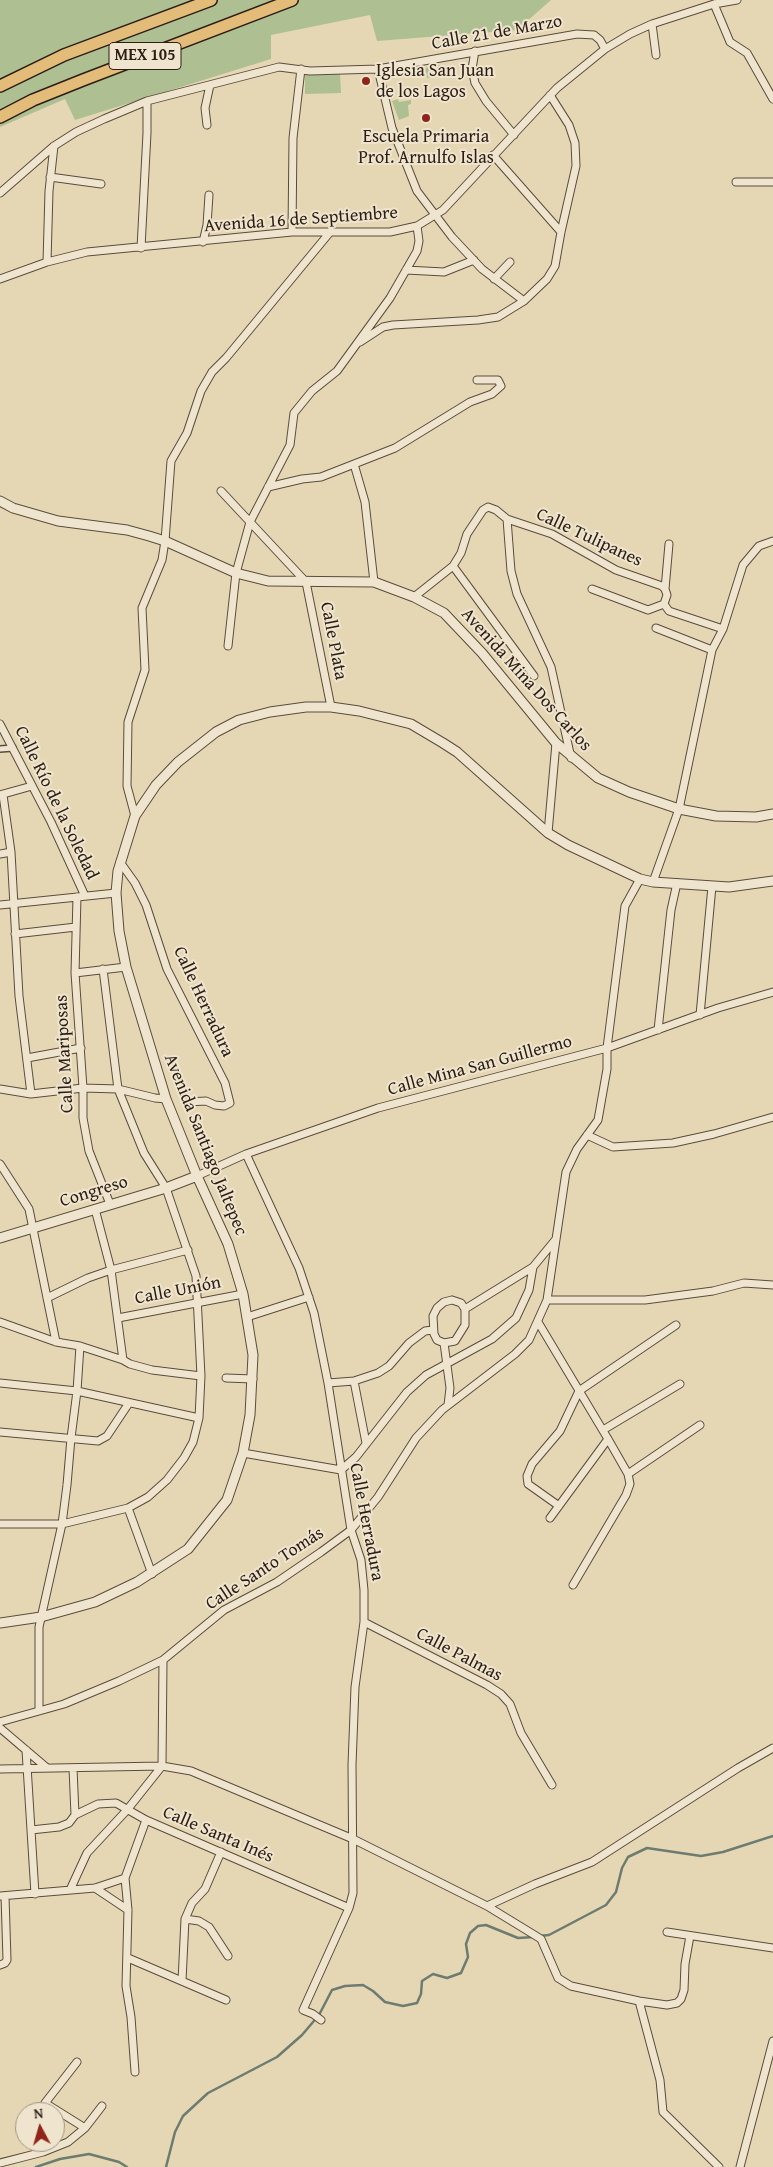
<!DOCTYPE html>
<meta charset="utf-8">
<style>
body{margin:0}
#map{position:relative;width:773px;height:2167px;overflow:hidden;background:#e6d7b4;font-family:"Gentium Book Plus",serif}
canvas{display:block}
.north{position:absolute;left:15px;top:2102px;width:50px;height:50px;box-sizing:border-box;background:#efe5ce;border:1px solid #a19584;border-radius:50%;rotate:354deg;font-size:14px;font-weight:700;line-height:20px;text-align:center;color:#2c1e15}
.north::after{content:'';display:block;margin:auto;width:18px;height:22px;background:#8f2418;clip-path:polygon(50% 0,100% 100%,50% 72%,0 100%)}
</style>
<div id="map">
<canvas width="773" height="2167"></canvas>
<div class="north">N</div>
</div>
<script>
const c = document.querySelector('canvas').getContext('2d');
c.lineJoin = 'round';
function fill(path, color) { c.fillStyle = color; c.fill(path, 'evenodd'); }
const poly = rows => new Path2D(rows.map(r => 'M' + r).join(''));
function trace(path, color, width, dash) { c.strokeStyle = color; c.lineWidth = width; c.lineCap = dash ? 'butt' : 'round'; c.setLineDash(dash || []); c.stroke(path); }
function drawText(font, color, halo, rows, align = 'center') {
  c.font = font + ' "Gentium Book Plus",serif'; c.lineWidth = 4; c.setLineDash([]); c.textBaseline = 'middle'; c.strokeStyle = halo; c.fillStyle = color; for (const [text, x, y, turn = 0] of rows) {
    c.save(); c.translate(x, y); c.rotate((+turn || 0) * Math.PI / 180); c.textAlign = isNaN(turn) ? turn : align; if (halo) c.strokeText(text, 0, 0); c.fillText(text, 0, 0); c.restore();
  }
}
fill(poly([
 [0,0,551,0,517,30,377,41,370,15,271,35,271,59,75,120,65,99,0,127],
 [440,65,443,75,427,78,425,68],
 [340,74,341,93,305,94,305,75],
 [398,99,399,102,411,100,411,104,408,105,409,116,399,120,392,101]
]), '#aebf92');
trace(poly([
 [539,1936,549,1935,606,1905,616,1892,622,1868,628,1857,647,1848,701,1856,723,1852,773,1836],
 [36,2167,60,2159,89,2154,119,2162,127,2167],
 [166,2167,175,2132,183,2116,208,2093,277,2057,302,2035,319,2015,332,1990,345,1986,363,1985,373,1991,385,2002,403,2006,417,2003,421,1994,422,1981,433,1974,447,1978,461,1973,468,1957,466,1944,470,1933,478,1926,486,1925,518,1938,534,1937]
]), '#6c7c70', 2.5);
const pedestrian = poly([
 [0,749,13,748]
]);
const minor = poly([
 [714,4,730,42,747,53,773,99],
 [652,24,656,55],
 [475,51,472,69,475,83,486,101,514,135],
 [378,69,392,128,417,191,452,237,482,269,524,301],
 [207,125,205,108,210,85],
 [493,155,561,232],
 [50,177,101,184],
 [736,182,773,182],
 [0,193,54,146,76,132,104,119,147,101,279,67,310,71,378,69,577,34,594,35,600,40,605,49],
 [292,232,293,138,301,69],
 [203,242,207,225,209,195],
 [141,248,147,133,147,101],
 [47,262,49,191,54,146],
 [406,270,444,272,474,260],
 [0,279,47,262,87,252,292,232,390,232,417,226,443,210,557,88,605,49,630,34,652,24,714,4,737,0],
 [494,279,510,262],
 [360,342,383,327,393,325,478,320,498,317,524,301,547,279,555,266,561,232,576,166,575,143,569,125,550,95],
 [354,464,365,502,374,582],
 [268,487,302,479,321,477,395,448,470,402,492,394,501,386,498,380,477,380],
 [221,491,306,582,331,707],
 [507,519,511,571,517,594,551,667,571,758],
 [453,566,534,676],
 [592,589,648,610,664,604],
 [665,589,669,544],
 [414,597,453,566,461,553,467,534,483,510,488,507,496,510,507,519,552,534,616,570,662,586,665,589,667,595,664,604],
 [664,604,669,611,723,629],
 [656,628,712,650],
 [228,646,236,573,250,522,290,445,294,413,312,391,337,371,390,298,417,251,419,241,417,226],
 [0,724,51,822,85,896],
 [0,795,32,786],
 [3,795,11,852,19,996,31,1094],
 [135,816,127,786,128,722,145,670,142,608,162,560,165,541,171,461,187,433,201,391,212,372,226,358,331,231],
 [548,833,556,743],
 [0,854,11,852],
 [120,862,135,883,146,905,167,969,225,1083,230,1103,224,1106,215,1105,206,1101,187,1102],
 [653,882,679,809,712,650,723,629,743,565,759,546,773,541],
 [77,897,75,973,83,1088,83,1118,89,1151,110,1204],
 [0,905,116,893],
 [15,934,76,927],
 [75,973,126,967],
 [700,1015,712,886],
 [658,1030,671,910,677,883],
 [27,1058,81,1048],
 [0,1089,31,1094,83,1088,118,1089,155,1098,166,1099],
 [587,1135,613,1147,673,1143,714,1134,773,1117],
 [246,1154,299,1268,314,1313,328,1383,351,1530,361,1560,364,1590,364,1622,355,1687,352,1765,353,1893,349,1908,303,2010,313,2014,321,2020],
 [0,1164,29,1209,56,1342],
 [197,1176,246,1154,378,1108,607,1048,718,1008,773,992],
 [95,1209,111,1270,123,1360],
 [47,1298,88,1278,111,1270,188,1250],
 [452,1300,461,1303,465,1309,465,1325,455,1341,444,1343,437,1340,434,1334,433,1316,437,1308,444,1302,452,1300],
 [547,1300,645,1300,713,1291,744,1283,773,1285],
 [465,1309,533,1267,556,1239],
 [247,1317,309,1297],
 [118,1318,243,1294],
 [0,1322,56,1342,80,1346,123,1360,130,1364,152,1370,201,1376],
 [538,1322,608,1439,628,1474,630,1484,626,1495,573,1585],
 [444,1343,450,1388,448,1405],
 [226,1378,253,1379],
 [354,1381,366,1443],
 [0,1383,77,1391,199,1418],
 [328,1383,354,1381,378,1373,389,1366,409,1343,425,1331,433,1330],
 [603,1430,680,1384],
 [0,1432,98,1441,107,1436,129,1403],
 [243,1453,341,1470,356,1457,407,1392,426,1375,492,1339,516,1318,529,1290,533,1267],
 [628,1474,700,1425],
 [559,1506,528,1484,527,1476,532,1464,560,1431,579,1391,676,1325],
 [128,1508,152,1574],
 [550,1518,608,1439],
 [0,1524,62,1524,128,1508,148,1497,167,1480,184,1458,193,1442,199,1418,201,1376,196,1276,166,1188,144,1153,118,1089,103,969],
 [364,1622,487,1685,501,1694,510,1704,521,1733,552,1785],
 [39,1711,39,1627,62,1524,67,1485,71,1438,77,1391,80,1346],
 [0,1722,64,1704,119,1681,163,1660,224,1610,277,1582,321,1552,351,1530,378,1497,416,1438,442,1410,515,1354,529,1340,547,1300,566,1172,577,1149,598,1120,607,1069,607,1048,625,906,640,879],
 [0,1728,47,1768],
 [26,1750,35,1894],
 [73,1768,75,1815],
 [0,1769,162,1766,191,1771,353,1839,487,1906,541,1939,558,1978,571,1986,639,2001,667,2005,677,2003,681,1999,684,1990,685,1964,690,1936],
 [31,1830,59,1827,69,1823,75,1815,98,1804,116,1803,146,1820,349,1908],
 [95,1888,128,1910],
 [70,1890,87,1853,127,1810,162,1766,163,1660],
 [0,1896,95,1888,125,1878],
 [487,1906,535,1884,592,1862,738,1768,773,1748],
 [185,1919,199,1921,209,1927,228,1956],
 [667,1932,773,1948],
 [128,1958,226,2000],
 [0,1965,5,1963,7,1960,5,1896],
 [182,1981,185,1919,192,1903,205,1889,221,1852],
 [639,2001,660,2080,663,2112,719,2167],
 [77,2062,45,2103,85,2128],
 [135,2072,131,2017,126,1986,128,1910,125,1878,146,1820],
 [0,2163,43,2152,68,2142,85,2128,102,2106],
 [740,2167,773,2041]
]);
const tertiary = poly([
 [0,501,13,508,58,521,127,530,149,536,165,541,236,573,268,581,374,582,414,597,444,613,482,653,556,743,598,778,629,792,679,809,716,816,756,817,773,814],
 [0,1238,166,1188,197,1176],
 [0,1623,41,1617,95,1602,137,1582,188,1549,227,1500,243,1453,250,1415,253,1355,243,1294,228,1244,197,1176,166,1099,126,967,119,931,116,893,118,871,135,816,156,785,178,762,216,732,239,720,270,712,306,707,331,707,359,711,411,724,443,743,457,752,548,833,568,845,640,879,653,882,729,887,773,881]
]);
const primary = poly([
 [0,86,64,55,211,0],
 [0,117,33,100,83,80,292,0]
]);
trace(pedestrian, '#5a4c3d', 8);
trace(minor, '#5a4c3d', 9);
trace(tertiary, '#5a4c3d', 11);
trace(primary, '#2c1e15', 14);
trace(pedestrian, '#efe5ce', 5);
trace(minor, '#efe5ce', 7);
trace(tertiary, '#efe5ce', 9);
trace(primary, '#e3bc7a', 11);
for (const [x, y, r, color] of [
 [366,81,5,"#8f2418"],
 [426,118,5,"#8f2418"]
]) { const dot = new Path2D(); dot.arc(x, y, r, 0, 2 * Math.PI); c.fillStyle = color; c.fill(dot); trace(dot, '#efe5ce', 2); }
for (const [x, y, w] of [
 [145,56,72]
]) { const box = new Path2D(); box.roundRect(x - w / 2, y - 13.5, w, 27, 4); c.fillStyle = '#efe5ce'; c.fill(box); trace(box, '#2c1e15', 1); }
drawText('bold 16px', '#2c1e15', null, [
 ["MEX 105",145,56]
]);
drawText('18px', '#2c1e15', '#efe5ce', [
 ["Calle 21 de Marzo",497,33,-10],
 ["Avenida 16 de Septiembre",301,220,-4],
 ["Calle Tulipanes",589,538,25],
 ["Calle Plata",333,641,79],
 ["Avenida Mina Dos Carlos",526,680,48],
 ["Calle Río de la Soledad",56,803,64],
 ["Calle Herradura",203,1002,65],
 ["Calle Mariposas",65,1054,-93],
 ["Calle Mina San Guillermo",480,1066,-15],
 ["Avenida Santiago Jaltepec",205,1145,68],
 ["Congreso",94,1192,-17],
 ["Calle Unión",178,1291,-11],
 ["Calle Herradura",366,1522,79],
 ["Calle Santo Tomás",265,1569,-33],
 ["Calle Palmas",459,1655,28],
 ["Calle Santa Inés",218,1835,23]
]);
drawText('18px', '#2c1e15', '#efe5ce', [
 ["Iglesia San Juan",376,71],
 ["de los Lagos",376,92],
 ["Escuela Primaria",426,137,"center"],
 ["Prof. Arnulfo Islas",426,158,"center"]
], 'left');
</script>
